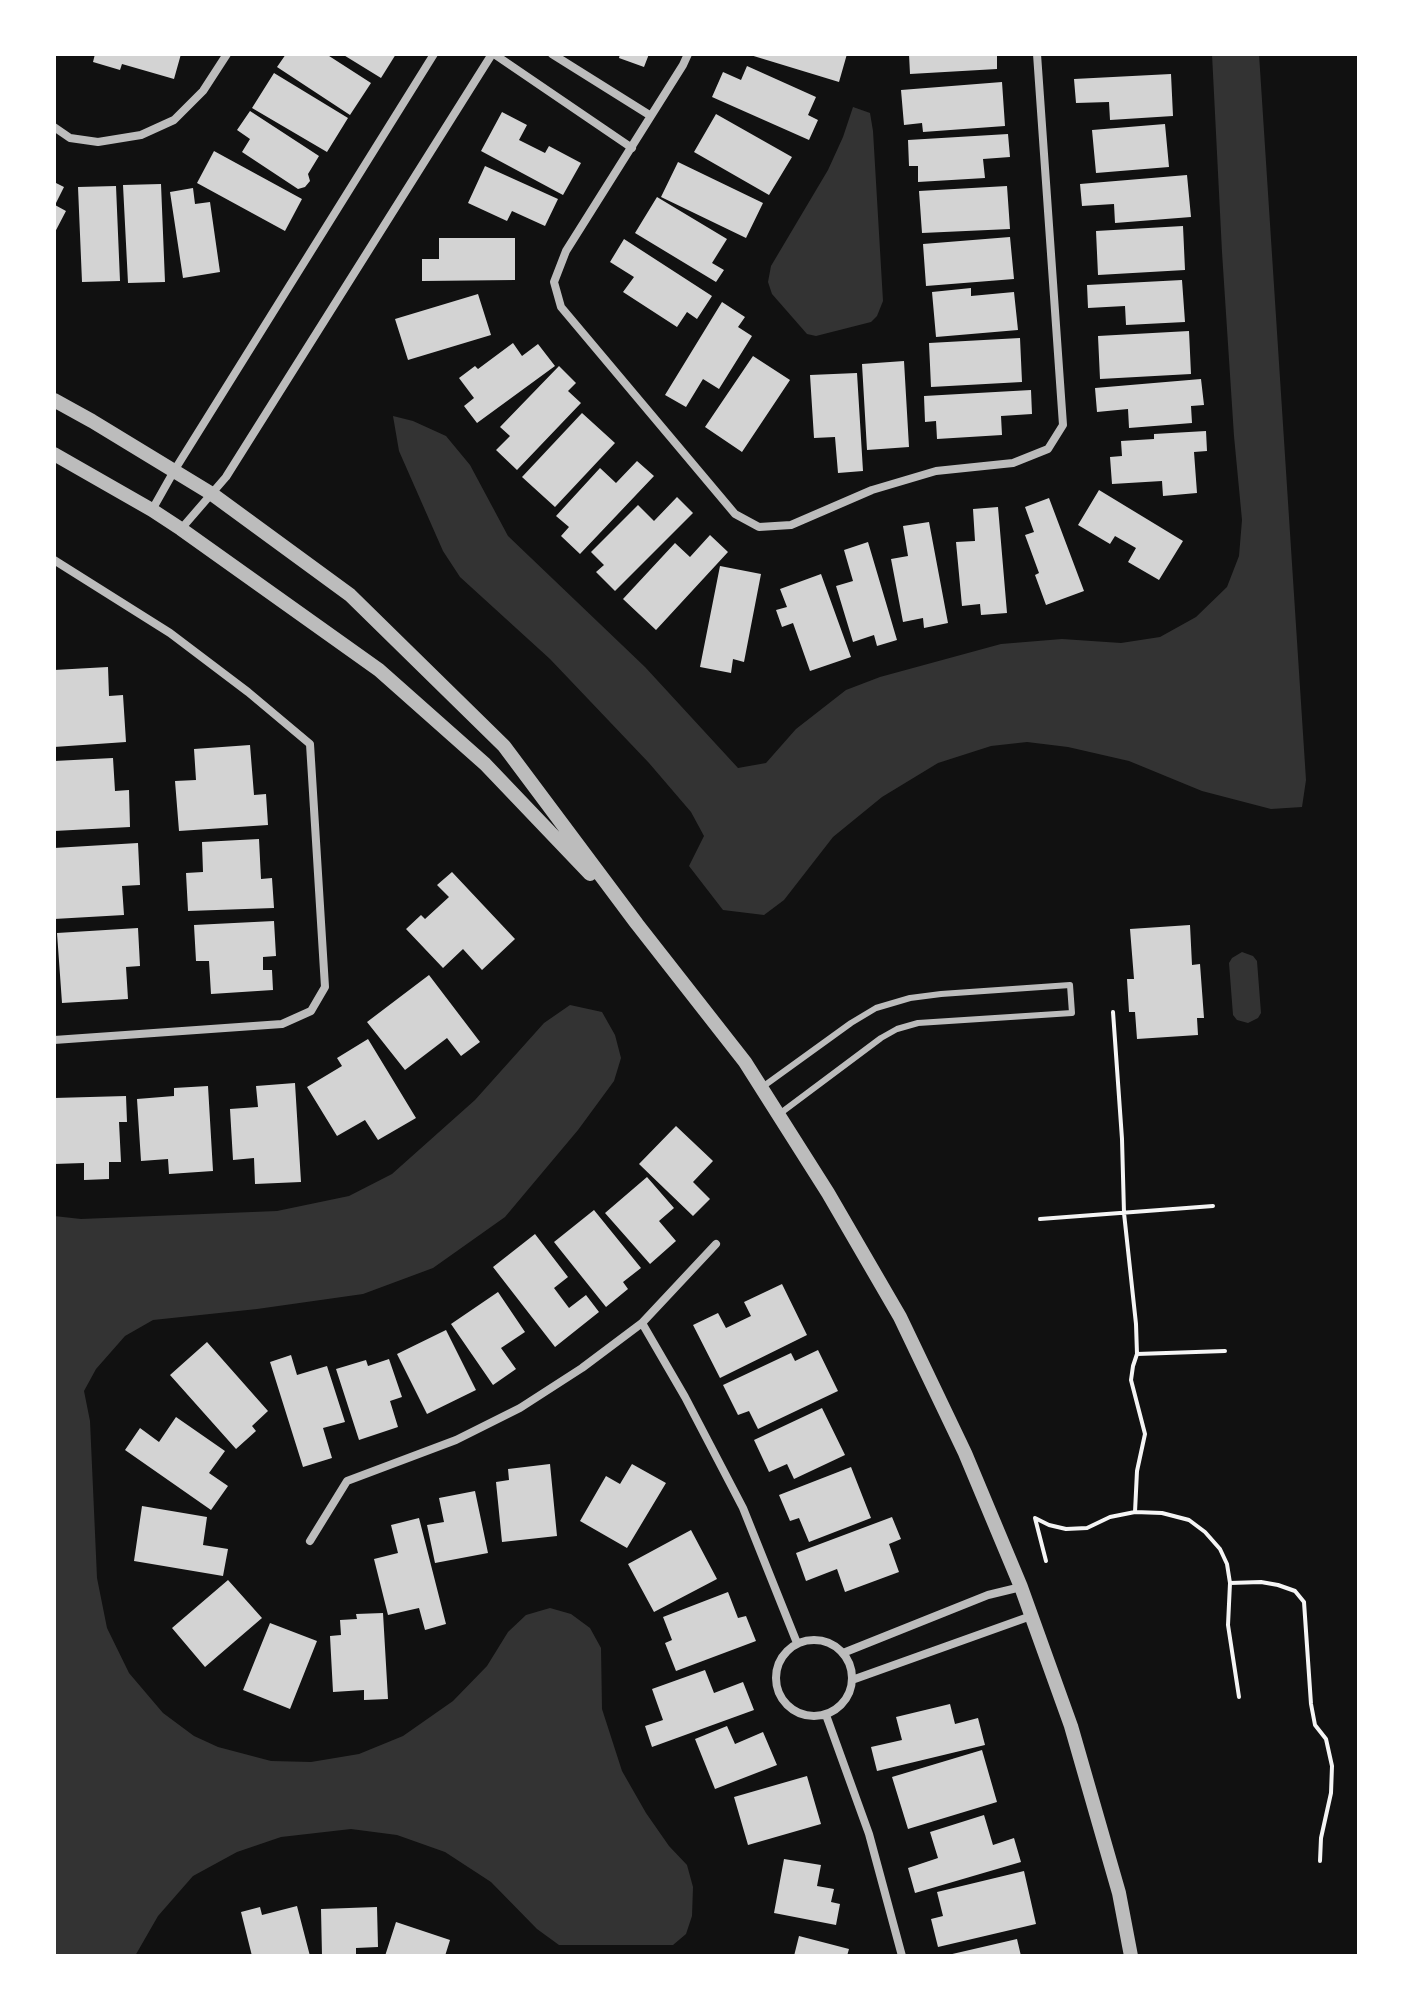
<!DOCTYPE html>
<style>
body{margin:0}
#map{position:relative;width:1413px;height:2010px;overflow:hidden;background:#111;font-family:"Fira Sans Condensed",sans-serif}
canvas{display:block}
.frame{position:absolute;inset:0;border:56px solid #fff;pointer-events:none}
</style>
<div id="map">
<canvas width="1413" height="2010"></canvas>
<div class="frame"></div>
</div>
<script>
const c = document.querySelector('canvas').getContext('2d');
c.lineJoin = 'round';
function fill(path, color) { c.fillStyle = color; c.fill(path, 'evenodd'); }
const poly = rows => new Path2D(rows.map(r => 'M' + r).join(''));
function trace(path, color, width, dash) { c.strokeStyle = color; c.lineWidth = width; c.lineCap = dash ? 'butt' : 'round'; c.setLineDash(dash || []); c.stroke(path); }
fill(poly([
 [1212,54,1259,54,1306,780,1302,807,1271,809,1202,791,1129,761,1068,747,1027,742,991,746,938,763,882,797,833,837,784,900,764,915,723,910,689,866,704,836,691,812,649,763,550,659,460,577,443,551,399,451,393,416,413,421,446,436,470,465,508,536,645,667,738,768,766,763,796,729,846,690,880,677,1001,644,1062,639,1121,643,1160,637,1196,617,1227,587,1239,556,1242,520,1234,436,1222,252],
 [853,107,870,113,873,131,883,301,877,316,871,322,816,336,807,334,772,294,768,282,771,266,828,170,843,137],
 [1242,952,1253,956,1257,961,1261,1013,1258,1018,1248,1023,1237,1020,1233,1015,1229,963,1232,958],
 [570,1005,602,1012,615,1035,621,1058,614,1081,578,1130,505,1217,433,1268,363,1294,257,1309,153,1320,125,1336,96,1369,84,1391,90,1421,97,1578,107,1628,129,1673,163,1713,194,1736,218,1747,271,1761,311,1762,359,1754,403,1736,453,1701,487,1666,508,1632,526,1615,550,1608,571,1614,590,1628,601,1648,602,1709,622,1771,646,1813,669,1846,687,1865,693,1887,692,1916,686,1934,673,1945,559,1945,537,1929,491,1882,445,1852,397,1835,351,1829,281,1837,237,1852,193,1876,158,1916,135,1956,54,1956,54,1216,81,1219,277,1211,349,1196,392,1174,475,1100,544,1023]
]), '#333');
fill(poly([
 [95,54,181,54,174,79,122,64,120,70,93,62],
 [286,54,326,54,371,83,350,115,277,67],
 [342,54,396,54,381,78],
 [620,54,649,54,644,67,619,58],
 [747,54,847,54,839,82],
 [909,54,997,54,997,69,910,74],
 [747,66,816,97,808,115,818,120,809,140,712,97,723,72,741,80],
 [274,73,348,118,327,152,252,108],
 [1171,74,1173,116,1110,120,1109,102,1076,103,1074,79],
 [1002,82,1005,126,923,132,922,123,904,125,901,90],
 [250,111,319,156,308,174,310,181,305,187,298,189,242,152,250,139,237,130],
 [502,112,527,125,519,140,545,153,549,146,581,163,563,195,481,151],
 [716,114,792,157,769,195,694,152],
 [1165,124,1169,167,1096,173,1092,130],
 [1008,134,1010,157,983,159,985,178,918,182,918,166,909,166,908,140],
 [214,151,302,199,285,231,197,183],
 [678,162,763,203,746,238,661,197],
 [485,166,558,199,545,226,512,211,507,221,468,203],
 [1187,175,1191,217,1115,223,1114,204,1082,206,1080,184],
 [54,182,64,187,55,205,66,211,54,234],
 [161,184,165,282,128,283,123,185],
 [116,186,120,281,82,282,78,187],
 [1007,186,1010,229,922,233,919,191],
 [193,188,195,204,210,202,220,272,183,278,170,192],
 [657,197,727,239,712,263,724,270,716,282,635,233],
 [1183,226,1185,270,1098,275,1096,231],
 [1010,237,1014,279,926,286,923,244],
 [439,238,515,238,515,280,422,281,422,259,439,259],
 [624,239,712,296,697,319,687,312,677,327,623,292,634,277,610,262],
 [1182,280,1185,322,1126,325,1125,306,1088,308,1087,285],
 [971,288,971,296,1014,292,1018,330,936,337,932,292],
 [478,294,491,335,408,360,395,319],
 [722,302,745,317,738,327,752,336,719,389,703,379,686,407,665,395],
 [1189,331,1191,374,1100,379,1098,336],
 [1020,338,1022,382,931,387,929,343],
 [513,343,522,356,538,344,555,366,477,423,464,406,474,398,459,378,475,366,478,369],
 [753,356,790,380,742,452,705,427],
 [904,361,909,447,867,450,862,364],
 [559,366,576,383,568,391,581,403,517,470,496,450,510,436,500,427],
 [857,373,863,471,838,473,835,437,814,438,810,375],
 [1201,379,1204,405,1191,406,1192,423,1129,428,1128,409,1097,412,1095,388],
 [1031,390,1032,414,1001,416,1002,435,937,439,936,421,925,422,924,396],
 [582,413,615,443,555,507,522,477],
 [1206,431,1207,451,1194,452,1197,493,1163,496,1162,481,1112,484,1110,457,1122,456,1121,441,1154,439,1154,434],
 [637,461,654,476,580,554,561,536,569,527,556,516,600,468,616,483],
 [1099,490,1183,541,1159,580,1128,562,1136,548,1115,536,1110,544,1078,525],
 [677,497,693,513,615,591,596,572,604,565,591,552,638,505,654,521],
 [1049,498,1084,591,1046,605,1035,575,1039,573,1025,535,1034,532,1025,507],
 [998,507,1007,613,981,615,980,604,962,606,956,542,975,541,973,509],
 [929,522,948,623,924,628,923,618,903,622,891,559,908,556,903,526],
 [710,535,728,552,656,630,623,599,675,543,690,557],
 [868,542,897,640,877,646,874,635,853,642,836,586,853,581,844,550],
 [720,566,761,574,744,662,733,659,731,673,700,667],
 [821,574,851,657,810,671,793,623,782,627,776,610,787,607,780,589],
 [108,667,109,696,123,695,126,742,54,747,54,670],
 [250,745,254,795,266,794,268,825,179,831,175,781,196,780,194,749],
 [113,758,115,791,129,790,130,827,54,831,54,761],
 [259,839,261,879,272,878,274,908,188,911,186,873,203,872,202,842],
 [138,843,140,885,122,886,124,915,54,919,54,848],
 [452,872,515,939,482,970,463,949,443,968,406,929,421,915,425,919,449,897,437,885],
 [274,921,276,956,263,957,263,970,272,970,273,990,211,994,209,961,196,961,194,925],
 [1190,925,1192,965,1200,964,1204,1018,1197,1018,1198,1035,1137,1039,1135,1012,1129,1012,1127,979,1134,979,1130,929],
 [138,928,140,966,126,967,128,999,62,1003,57,933],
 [429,975,480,1042,461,1056,447,1038,405,1070,367,1022],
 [368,1039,416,1118,378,1140,365,1120,337,1136,307,1087,342,1066,337,1058],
 [295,1083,301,1182,255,1184,254,1158,233,1160,230,1109,258,1107,256,1086],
 [208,1086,213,1171,169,1174,168,1159,141,1161,137,1099,174,1096,174,1088],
 [126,1096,127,1122,119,1122,121,1162,109,1162,109,1179,84,1180,84,1163,54,1164,54,1098],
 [676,1126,713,1161,693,1182,710,1199,693,1216,639,1164],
 [647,1177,674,1208,659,1221,676,1241,650,1264,605,1213],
 [594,1210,641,1268,623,1282,628,1289,606,1307,554,1242],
 [535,1234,568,1277,554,1288,569,1308,586,1295,599,1312,555,1347,493,1267],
 [782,1284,807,1335,720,1378,693,1325,718,1313,726,1328,751,1316,744,1302],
 [498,1292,525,1332,501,1348,516,1369,493,1385,451,1324],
 [446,1330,476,1390,427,1414,397,1354],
 [207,1342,268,1411,252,1426,256,1431,236,1449,170,1375],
 [818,1350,838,1391,758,1429,749,1411,738,1415,723,1385,791,1353,795,1361],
 [291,1355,297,1375,327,1366,345,1422,323,1428,332,1458,303,1467,270,1362],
 [389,1359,402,1397,390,1401,398,1427,359,1440,336,1369,366,1360,368,1366],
 [822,1408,845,1455,794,1479,787,1464,769,1472,754,1440],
 [176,1417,225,1451,209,1473,228,1486,211,1510,125,1450,140,1428,159,1442],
 [550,1464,557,1536,502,1542,496,1482,509,1480,508,1469],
 [632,1464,666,1483,627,1548,580,1521,606,1476,620,1484],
 [851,1467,871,1518,809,1542,799,1518,790,1521,779,1495],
 [475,1491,488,1553,435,1563,427,1525,444,1522,439,1498],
 [142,1506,207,1517,203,1545,228,1549,223,1576,134,1561],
 [892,1517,901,1539,889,1544,899,1572,845,1592,837,1569,806,1581,796,1553],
 [419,1518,446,1624,425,1630,419,1608,388,1615,374,1559,398,1553,391,1525],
 [691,1530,717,1579,654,1612,628,1564],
 [228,1580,262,1618,205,1667,172,1628],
 [728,1592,738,1618,746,1616,756,1641,676,1671,665,1643,672,1640,663,1617],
 [383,1613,388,1699,364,1700,364,1690,333,1692,330,1636,341,1635,340,1620,357,1619,356,1614],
 [270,1623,317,1641,290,1709,243,1690],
 [705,1670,714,1693,743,1682,754,1710,652,1747,645,1726,663,1720,652,1689],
 [950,1704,955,1724,978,1718,985,1745,877,1771,871,1747,902,1740,896,1717],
 [727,1726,735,1744,763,1732,777,1765,715,1789,695,1739],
 [982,1750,997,1802,908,1829,892,1777],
 [807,1776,821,1824,748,1845,734,1797],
 [984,1815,993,1845,1014,1838,1021,1862,915,1893,908,1868,938,1858,930,1832],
 [784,1859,821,1865,817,1886,834,1889,831,1902,840,1904,836,1925,774,1913],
 [1024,1871,1036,1924,938,1947,931,1919,943,1916,937,1892],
 [297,1906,310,1956,252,1956,241,1912,260,1907,262,1915],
 [377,1907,378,1947,356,1948,356,1956,322,1956,321,1909],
 [396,1922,450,1940,445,1956,385,1956],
 [799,1936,849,1949,847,1956,794,1956],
 [1017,1939,1021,1956,948,1956,948,1955]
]), '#d3d3d3');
trace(poly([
 [1113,1012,1122,1139,1124,1213,1136,1324,1137,1354,1133,1366,1131,1380,1145,1434,1137,1471,1135,1512],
 [1040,1219,1213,1206],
 [1137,1354,1225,1351],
 [1046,1561,1035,1518,1049,1525,1066,1529,1087,1528,1110,1517,1135,1512,1162,1513,1189,1520,1205,1532,1220,1549,1227,1564,1230,1583,1228,1625,1239,1697],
 [1230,1583,1261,1582,1278,1585,1295,1591,1304,1602,1311,1704,1315,1725,1326,1739,1332,1766,1331,1793,1321,1838,1320,1861]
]), '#f5f5f5', 4);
trace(poly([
 [761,1088,851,1023,876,1008,910,998,941,994,1070,985,1072,1013,918,1023,897,1029,881,1038,778,1115]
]), '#bcbcbc', 6);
trace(poly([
 [494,54,632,148],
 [552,54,651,116],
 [688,54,683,65,566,251,554,282,561,307,735,514,759,527,791,525,872,490,936,471,1013,463,1048,449,1063,425,1037,54],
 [54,127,70,138,98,142,141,135,174,120,203,91,227,54],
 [152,510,174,471,434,54],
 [181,529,226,477,492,54],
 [54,560,170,633,248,692,310,744,325,987,311,1011,282,1024,54,1040],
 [642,1323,685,1397,743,1508,797,1643],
 [310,1541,347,1481,456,1440,520,1408,582,1368,642,1323,716,1244],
 '776 1678a38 38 0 1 1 76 0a38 38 0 1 1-76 0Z',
 [843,1653,988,1595,1021,1587],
 [852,1680,1031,1616],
 [826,1715,869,1834,902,1956]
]), '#bcbcbc', 8);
trace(poly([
 [54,400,92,421,212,494,350,595,504,746,637,924,745,1062,828,1193,900,1317,965,1453,1021,1587,1071,1726,1119,1893,1131,1956],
 [54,454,152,510,181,529,379,670,485,764,590,874]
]), '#bcbcbc', 14);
</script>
